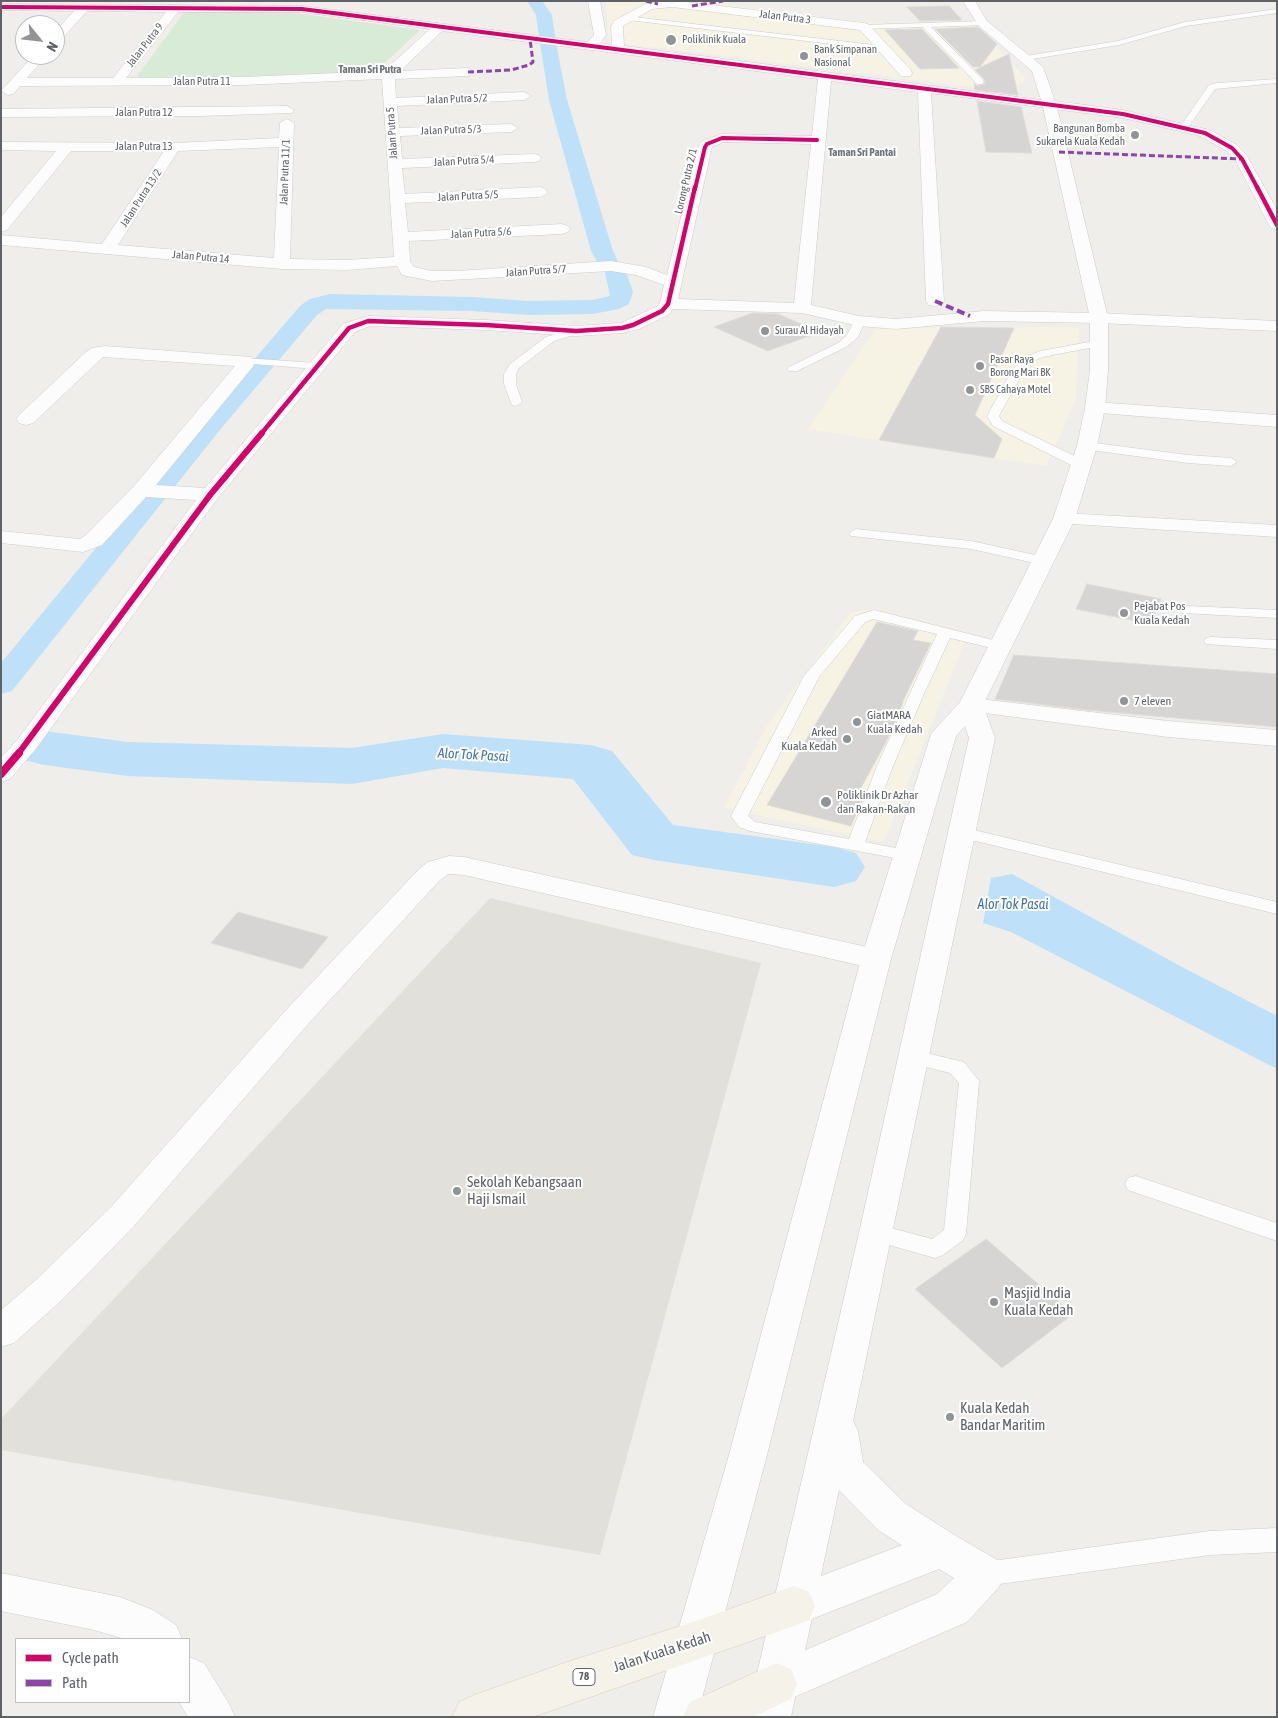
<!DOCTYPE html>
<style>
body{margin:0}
#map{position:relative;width:1278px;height:1718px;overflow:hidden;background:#efeeea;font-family:"Asap Condensed",sans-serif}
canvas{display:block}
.frame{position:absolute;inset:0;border:2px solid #5f6368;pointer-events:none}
.legend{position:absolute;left:15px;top:1638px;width:175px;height:65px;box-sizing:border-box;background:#fff;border:1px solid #bfc1c3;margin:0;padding:6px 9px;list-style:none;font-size:15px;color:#5f6368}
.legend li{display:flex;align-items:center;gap:10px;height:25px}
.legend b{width:25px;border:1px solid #bfc1c3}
.north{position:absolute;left:15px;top:15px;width:50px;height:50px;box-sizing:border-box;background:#fff;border:1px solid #bfc1c3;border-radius:50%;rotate:119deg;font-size:14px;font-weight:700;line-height:20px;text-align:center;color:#5f6368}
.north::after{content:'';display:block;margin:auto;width:18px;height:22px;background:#919496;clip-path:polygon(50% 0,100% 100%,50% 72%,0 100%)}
</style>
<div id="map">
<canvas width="1278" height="1718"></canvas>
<div class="frame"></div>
<ul class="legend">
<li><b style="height:6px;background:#d6006c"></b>Cycle path</li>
<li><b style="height:6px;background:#8e44ad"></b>Path</li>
</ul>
<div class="north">N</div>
</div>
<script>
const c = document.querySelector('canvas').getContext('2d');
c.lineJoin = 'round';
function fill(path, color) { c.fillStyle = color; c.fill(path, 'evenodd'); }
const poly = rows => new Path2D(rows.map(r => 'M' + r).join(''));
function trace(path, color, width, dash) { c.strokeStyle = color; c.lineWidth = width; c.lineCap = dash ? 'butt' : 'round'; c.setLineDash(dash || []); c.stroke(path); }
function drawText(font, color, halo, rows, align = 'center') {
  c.font = font + ' "Asap Condensed",sans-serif'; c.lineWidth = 4; c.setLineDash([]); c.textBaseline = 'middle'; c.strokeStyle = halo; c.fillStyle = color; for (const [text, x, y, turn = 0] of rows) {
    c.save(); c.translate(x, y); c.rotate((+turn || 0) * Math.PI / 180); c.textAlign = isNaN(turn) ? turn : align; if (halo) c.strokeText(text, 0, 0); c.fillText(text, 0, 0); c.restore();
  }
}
fill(poly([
 [606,1,695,1,881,24,971,21,1026,78,1012,92,609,42],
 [941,327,1079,327,1076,399,1046,466,808,429,875,329],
 [874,609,968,633,884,842,724,808,768,724,851,612]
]), '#f7f3e4');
fill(poly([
 [490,898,761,963,600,1555,1,1450,1,1419]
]), '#e2e0da');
fill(poly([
 [192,11,295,13,420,30,375,72,250,78,146,79,137,76,183,14]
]), '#d8ebd6');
fill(poly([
 [1012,874,1182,967,1277,1016,1277,1069,1011,932,983,923,991,878]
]), '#bfe0f9');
fill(poly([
 [527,1,542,1,552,15,555,36,553,39,556,43,567,100,613,251,619,264,625,269,633,292,629,304,619,309,592,314,528,315,472,311,326,309,317,315,219,431,12,691,1,694,1,663,201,421,301,305,310,299,330,294,472,297,528,301,592,300,610,296,604,268,601,268,591,251,549,100,540,43,542,40,539,36,536,15,527,1]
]), '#bfe0f9');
fill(poly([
 [44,731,128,742,352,748,443,734,591,745,612,751,673,825,834,847,856,853,865,867,856,881,834,887,654,860,632,855,573,779,443,768,352,784,128,776,44,765,24,760,15,748,24,736,44,731]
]), '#bfe0f9');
const building = poly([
 [949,6,962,20,920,21,907,7,949,6],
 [978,27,997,44,980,67,973,67,935,29,978,27],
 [922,29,959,68,920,69,885,30,922,29],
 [1009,54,1018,95,975,90,974,83,977,86,985,84,984,79,975,70,1009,54],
 [977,101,1021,107,1032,153,986,152,977,101],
 [752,313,778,314,820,332,768,351,714,327,752,313],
 [941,327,1014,328,975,415,1002,439,994,458,879,440,941,327],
 [1087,584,1161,599,1151,624,1076,609,1087,584],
 [877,622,918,631,913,640,931,643,902,703,903,703,886,742,856,797,863,798,851,826,767,805,877,622],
 [1014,655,1277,674,1277,727,1087,710,995,699,1014,655],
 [238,912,328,937,302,969,211,943,238,912],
 [986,1239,1073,1314,1002,1368,915,1289,986,1239]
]);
fill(building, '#d6d5d3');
trace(building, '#deddd9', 1);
const service = poly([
 [1277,9,1277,13,1186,26,1119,45,1026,60,1022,58,1026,56,1118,41,1185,22,1277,9],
 [625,16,883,46,887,48,883,50,628,20,624,18,625,16],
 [983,21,987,23,986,25,931,27,983,80,983,84,977,84,923,27,864,29,860,27,864,25,983,21],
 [1277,79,1277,83,1215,89,1187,129,1181,129,1180,127,1209,85,1217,83,1277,79],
 [859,318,865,321,858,337,846,347,797,371,789,371,787,369,789,367,838,343,847,335,855,319,859,318],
 [576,328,580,329,582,331,580,333,554,341,519,368,516,374,516,384,522,402,516,406,512,405,504,384,504,374,510,364,546,337,576,328],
 [1100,340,1104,341,1106,343,1104,345,1043,357,1036,360,1023,372,999,416,1002,421,1087,462,1088,465,1087,468,1077,468,993,426,987,416,1012,370,1028,356,1040,351,1100,340],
 [245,358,316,363,322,366,316,369,241,363,239,361,241,359,245,358],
 [1087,442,1188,455,1231,458,1237,462,1231,466,1188,463,1083,449,1081,446,1087,442],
 [856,529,971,541,1049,558,1051,561,1044,565,971,549,851,536,849,533,856,529],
 [1187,606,1277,610,1277,618,1182,613,1180,610,1182,607,1187,606],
 [874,610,1005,643,1007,646,1005,649,1000,650,950,638,923,696,893,766,865,842,906,850,912,851,915,855,912,859,906,860,750,831,739,827,731,816,804,676,855,616,874,610],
 [873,619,937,634,877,766,849,839,755,822,748,816,819,677,865,622,873,619],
 [1211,637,1277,640,1277,649,1206,644,1204,641,1206,638,1211,637],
 [961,827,1277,902,1277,914,955,836,952,832,955,828,961,827],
 [913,1050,964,1062,979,1081,966,1234,963,1240,943,1255,935,1258,868,1239,865,1233,868,1227,876,1224,932,1239,944,1230,959,1083,950,1073,906,1062,903,1057,906,1052,913,1050],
 [1136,1176,1277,1223,1277,1241,1128,1190,1125,1184,1128,1178,1136,1176],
 [1277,1528,1277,1552,1210,1555,985,1586,976,1583,972,1574,976,1565,985,1562,1210,1531,1277,1528]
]);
const minor = poly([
 [588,1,600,1,606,35,600,43,612,45,611,27,614,21,645,4,664,1,678,1,864,23,868,24,911,70,912,73,911,76,901,76,860,30,672,7,652,9,623,26,624,46,1041,100,1032,71,979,26,963,1,975,1,987,21,1043,67,1055,101,1123,110,1210,130,1237,145,1247,156,1277,210,1277,230,1271,228,1269,225,1236,161,1227,151,1200,136,1123,118,931,93,944,301,941,305,935,306,929,305,926,301,918,92,831,81,811,305,859,316,896,319,984,311,1099,313,1277,321,1277,331,1099,323,984,321,896,329,859,326,802,313,673,309,668,315,639,329,622,333,576,336,486,330,370,326,355,332,217,499,35,750,10,779,1,782,1,758,17,740,196,500,146,497,102,545,83,552,1,543,1,531,80,539,86,535,134,486,235,366,103,357,33,423,26,425,19,423,16,419,19,415,85,353,92,348,105,346,251,357,254,365,251,369,156,485,205,488,343,324,368,316,486,320,576,326,621,323,656,307,660,303,664,285,636,275,611,271,432,281,402,275,397,266,347,270,282,269,1,245,1,235,102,244,164,151,71,151,7,230,1,232,1,217,56,151,1,150,1,142,174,143,279,138,280,123,287,119,294,123,290,259,347,260,394,257,382,79,243,85,20,86,13,94,8,95,1,91,34,55,47,55,27,78,113,78,166,12,87,11,59,42,55,43,55,32,74,11,1,10,1,4,302,6,588,42,594,35,588,1],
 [178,12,302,12,430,29,384,71,243,77,126,78,178,12],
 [442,31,818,79,812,136,722,134,702,141,698,147,667,275,646,267,611,261,456,271,432,271,414,267,410,261,409,241,562,234,568,232,570,229,568,226,562,224,408,232,405,203,540,197,545,195,548,192,545,189,540,187,405,194,402,168,534,162,539,161,541,158,539,155,534,154,402,159,400,136,511,132,518,128,511,124,399,128,397,106,524,100,531,96,524,92,396,98,395,79,468,76,474,72,468,68,400,71,442,31],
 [724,142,811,144,794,303,678,299,712,147,724,142],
 [279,147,274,258,118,245,178,151,279,147],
 [287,106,294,110,292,113,199,116,1,117,1,109,287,106],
 [1095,402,1277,415,1277,427,1088,412,1085,408,1088,404,1095,402],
 [1064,513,1277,525,1277,537,1057,523,1053,519,1057,515,1064,513],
 [971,698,1168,721,1277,730,1277,746,1168,737,962,710,959,705,962,700,971,698],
 [449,856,464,857,876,949,886,952,891,959,886,966,876,969,464,875,448,874,439,881,309,1023,134,1226,63,1299,14,1343,1,1347,1,1310,37,1279,110,1208,287,1009,419,869,428,862,449,856],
 [942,1530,956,1536,999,1561,1005,1574,999,1587,967,1622,776,1705,761,1699,755,1684,761,1669,937,1594,954,1578,939,1569,794,1626,779,1620,773,1606,779,1592,942,1530],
 [1,1573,120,1597,153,1610,176,1625,182,1639,125,1639,94,1630,1,1611,1,1573],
 [189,1657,204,1663,228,1702,235,1717,188,1717,179,1702,189,1702,189,1657]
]);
const secondary = poly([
 [1049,99,1056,103,1108,318,1108,370,1105,408,1097,446,1075,519,983,705,995,738,853,1421,858,1431,863,1462,906,1504,956,1536,962,1549,956,1562,942,1568,928,1562,878,1530,839,1490,791,1717,747,1717,859,1233,969,738,965,726,956,736,891,959,767,1455,697,1717,653,1717,729,1455,861,959,931,734,960,702,1053,519,1077,446,1085,408,1090,370,1090,318,1042,103,1049,99]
]);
const primary = poly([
 [794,1586,809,1592,815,1606,809,1620,794,1626,533,1717,452,1717,459,1702,474,1695,570,1661,696,1621,794,1586],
 [776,1663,791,1669,797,1684,791,1699,753,1717,683,1717,690,1702,776,1663]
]);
trace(service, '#cbcccc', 1);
trace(minor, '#cbcccc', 1);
trace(secondary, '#cacacb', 1);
trace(primary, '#d7ceb8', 1);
fill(service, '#fdfcfc');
fill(minor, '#fdfcfc');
fill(secondary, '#fdfcfc');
fill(primary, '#f4f2e9');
trace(poly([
 [646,1,658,4],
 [692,6,723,1],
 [468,72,511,70,529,65,533,62,530,39],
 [1059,152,1242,159]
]), '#8e44ad', 3, [6, 3]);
trace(poly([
 [935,301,970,316]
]), '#8e44ad', 4, [8, 4]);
trace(poly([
 [1,7,302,9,1123,114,1205,133,1232,148,1242,159,1258,189],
 [695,189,705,147,707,144,722,138,817,140]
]), '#d6006c', 4);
trace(poly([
 [1257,187,1277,225],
 [261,434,349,328,368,321,486,325,576,331,622,328,633,325,662,311,668,304,695,187]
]), '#d6006c', 4.5);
trace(poly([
 [18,754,210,495,262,433]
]), '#d6006c', 6);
trace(poly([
 [1,774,19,753]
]), '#d6006c', 8);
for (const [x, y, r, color] of [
 [671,40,6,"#919496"],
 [804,56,5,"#919496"],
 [1135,135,5,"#919496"],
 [765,331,5,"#919496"],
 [980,366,5,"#919496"],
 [970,390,5,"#919496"],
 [1124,613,5,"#919496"],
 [1124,701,5,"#919496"],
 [857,722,5,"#919496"],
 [847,739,5,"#919496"],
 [826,802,6,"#919496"],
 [457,1191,5,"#919496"],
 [994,1302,5,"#919496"],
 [950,1417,5,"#919496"]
]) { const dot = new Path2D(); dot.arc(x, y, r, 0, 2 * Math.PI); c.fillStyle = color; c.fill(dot); trace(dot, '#fff', 2); }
drawText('11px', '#5f6368', '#fff', [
 ["Jalan Putra 3",785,17,7],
 ["Jalan Putra 9",145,45,-52],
 ["Jalan Putra 11",202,82],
 ["Jalan Putra 5/2",457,99,-2],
 ["Jalan Putra 12",144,113],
 ["Jalan Putra 5/3",451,130,-2],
 ["Jalan Putra 5",392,133,-94],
 ["Jalan Putra 13",144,147],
 ["Jalan Putra 5/4",464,161,-3],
 ["Jalan Putra 11/1",285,172,-88],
 ["Lorong Putra 2/1",686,181,-77],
 ["Jalan Putra 5/5",468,196,-3],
 ["Jalan Putra 13/2",141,198,-57],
 ["Jalan Putra 5/6",481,233,-3],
 ["Jalan Putra 14",201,257,5],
 ["Jalan Putra 5/7",536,271,-4]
]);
drawText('11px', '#5f6368', '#fff', [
 ["Poliklinik Kuala",682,40],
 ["Bank Simpanan",814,50],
 ["Nasional",814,63],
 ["Bangunan Bomba",1125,129,"right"],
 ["Sukarela Kuala Kedah",1125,142,"right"],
 ["Surau Al Hidayah",775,331],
 ["Pasar Raya",990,360],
 ["Borong Mari BK",990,373],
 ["SBS Cahaya Motel",980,390]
], 'left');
drawText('bold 11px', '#70757a', '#fff', [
 ["Taman Sri Putra",370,70],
 ["Taman Sri Pantai",862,153]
]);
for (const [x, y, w] of [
 [584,1677,22]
]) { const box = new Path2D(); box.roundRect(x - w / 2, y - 8.5, w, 17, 4); c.fillStyle = '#fff'; c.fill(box); trace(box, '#5f6368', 1); }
drawText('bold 11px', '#5f6368', null, [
 ["78",584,1677]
]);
drawText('12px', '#5f6368', '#fff', [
 ["Pejabat Pos",1134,606],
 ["Kuala Kedah",1134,620],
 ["7 eleven",1134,701],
 ["GiatMARA",867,715],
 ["Kuala Kedah",867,729],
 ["Arked",837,732,"right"],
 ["Kuala Kedah",837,746,"right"],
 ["Poliklinik Dr Azhar",837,795],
 ["dan Rakan-Rakan",837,809]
], 'left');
drawText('italic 14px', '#4174aa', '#fff', [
 ["Alor Tok Pasai",473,755,3],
 ["Alor Tok Pasai",1013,905]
]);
drawText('15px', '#5f6368', '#fff', [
 ["Sekolah Kebangsaan",467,1182],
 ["Haji Ismail",467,1199],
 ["Masjid India",1004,1293],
 ["Kuala Kedah",1004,1310],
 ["Kuala Kedah",960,1408],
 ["Bandar Maritim",960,1425]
], 'left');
drawText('15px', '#5f6368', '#fff', [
 ["Jalan Kuala Kedah",662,1652,-18]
]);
</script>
